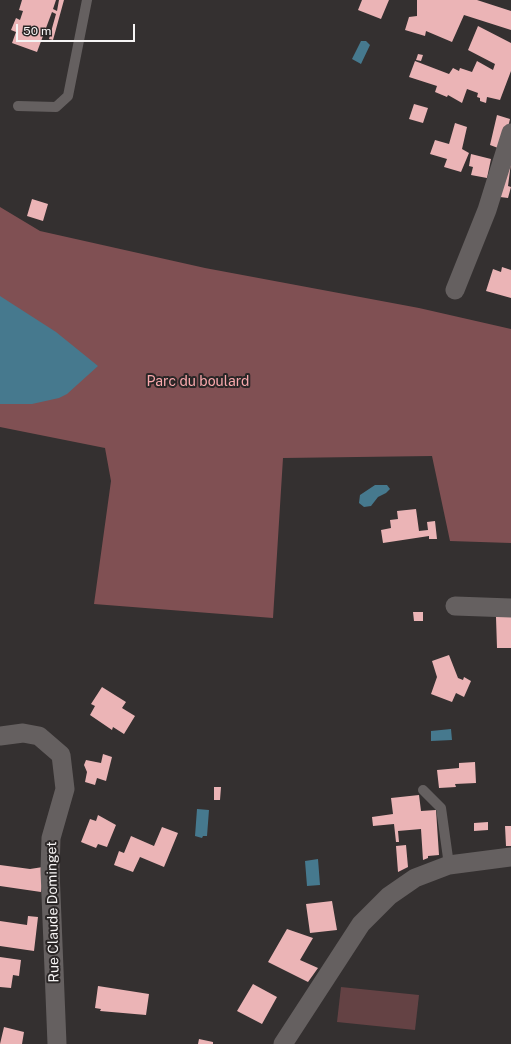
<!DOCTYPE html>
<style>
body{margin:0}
#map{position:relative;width:511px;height:1044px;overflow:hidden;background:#343030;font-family:"Public Sans",sans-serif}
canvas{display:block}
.scale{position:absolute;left:16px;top:24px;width:119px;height:18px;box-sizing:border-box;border:2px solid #f6f4f4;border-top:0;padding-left:5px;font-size:12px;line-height:14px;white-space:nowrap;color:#f6f4f4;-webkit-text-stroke:3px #2a2626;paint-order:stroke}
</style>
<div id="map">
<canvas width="511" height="1044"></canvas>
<div class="scale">50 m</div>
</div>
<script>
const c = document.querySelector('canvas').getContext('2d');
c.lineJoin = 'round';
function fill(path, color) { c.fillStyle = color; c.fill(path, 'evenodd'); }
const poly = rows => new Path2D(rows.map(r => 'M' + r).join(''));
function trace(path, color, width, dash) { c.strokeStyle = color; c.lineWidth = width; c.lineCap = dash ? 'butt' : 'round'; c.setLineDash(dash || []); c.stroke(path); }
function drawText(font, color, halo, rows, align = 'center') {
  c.font = font + ' "Public Sans",sans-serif'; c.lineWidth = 4; c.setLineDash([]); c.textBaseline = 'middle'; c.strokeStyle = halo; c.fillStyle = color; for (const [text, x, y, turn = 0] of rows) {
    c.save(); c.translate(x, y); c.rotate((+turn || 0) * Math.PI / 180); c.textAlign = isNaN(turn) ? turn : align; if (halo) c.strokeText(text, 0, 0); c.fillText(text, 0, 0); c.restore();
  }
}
fill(poly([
 [341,987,419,995,415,1030,337,1022]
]), '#644244');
fill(poly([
 [0,207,40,231,205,268,419,308,511,329,511,543,450,541,432,456,283,458,273,618,94,604,111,481,105,448,0,427]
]), '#805053');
fill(poly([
 [361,41,366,41,370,45,361,64,352,59],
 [0,296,56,332,98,366,67,394,59,398,32,404,0,404],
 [375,485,387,485,390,489,386,493,378,497,371,506,364,507,359,503,360,495],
 [451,729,452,740,431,741,431,731],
 [197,809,209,810,207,836,203,836,202,838,195,836],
 [318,859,320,885,307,886,305,861]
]), '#46798e');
fill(poly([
 [22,0,56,0,53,9,57,11,59,0,64,0,53,40,49,39,56,14,52,12,37,52,12,43,16,32,11,30,16,18,20,20,23,11,19,10],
 [362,0,389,0,381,19,358,10],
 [417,0,477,0,511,11,511,30,464,15,452,42,426,31,425,36,405,30,409,17,417,16],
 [478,26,511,43,511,71,500,100,487,97,486,103,480,101,480,98,477,97,478,93,467,89,462,103,448,95,447,97,435,92,437,86,409,77,415,61,449,74,453,68,459,71,460,68,472,72,477,61,493,70,495,64,468,50],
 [418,54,423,55,421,61,416,60],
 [414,104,428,108,423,123,409,119],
 [497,115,510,119,504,144,498,148,490,145],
 [455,123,467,127,462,149,469,153,461,172,444,167,447,159,430,154,435,140,449,144],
 [471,154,491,159,487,178,471,175,473,167,469,166],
 [511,163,508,186,511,187,508,198,500,197],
 [32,199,48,204,43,221,27,216],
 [502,267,511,270,511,298,486,291,493,269,501,272],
 [416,509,419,531,428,530,427,522,435,521,437,539,429,539,429,536,383,543,381,530,391,528,390,520,398,519,397,511],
 [413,612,423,612,423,621,414,621],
 [496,617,511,617,511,648,497,648],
 [449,655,458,678,463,680,464,677,471,681,464,697,456,693,452,702,431,694,437,677,432,661],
 [102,687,126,702,122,708,135,716,124,734,113,727,112,730,90,715,95,706,91,704],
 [103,754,112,757,106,781,97,778,95,785,85,782,87,772,84,765,86,760,101,763],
 [475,762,476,783,455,784,456,787,439,788,437,770,459,768,459,763],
 [214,787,221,787,220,800,214,800],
 [419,795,421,811,436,810,439,855,428,856,428,858,423,860,421,829,398,831,399,842,396,842,394,824,373,826,372,817,393,814,391,798],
 [98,815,116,825,107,847,98,844,96,848,81,842,90,819,96,821],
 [488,822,488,830,474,831,474,823],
 [505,826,511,826,511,846,506,846],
 [162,827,178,833,164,867,140,857,133,872,114,865,119,851,124,853,131,836,154,846],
 [406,845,408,867,398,872,396,846],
 [0,865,30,869,43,867,44,873,41,892,0,886],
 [332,901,337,930,310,933,306,904],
 [28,916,38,917,34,951,0,946,0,921,27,925],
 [287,929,313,938,300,960,318,968,308,982,268,962],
 [0,957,21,960,19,976,13,975,11,988,0,987],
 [253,984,277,997,262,1024,237,1011],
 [98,986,149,994,146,1015,100,1011,101,1009,95,1008],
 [4,1027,24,1032,22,1044,0,1044],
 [199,1039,213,1042,213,1044,198,1044]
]), '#ebb4b6');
trace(poly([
 [18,106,56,107,68,96,87,0],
 [423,790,441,808,449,865]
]), '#656060', 10);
trace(poly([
 [455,290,487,210,511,133],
 [455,606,511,608],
 [0,736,23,733,39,736,61,755,65,789,51,838,50,870,57,1044],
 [283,1044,361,924,389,896,415,878,449,865,511,857]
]), '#656060', 19);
drawText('14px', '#f9a9ad', '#2a2626', [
 ["Parc du boulard",198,382]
]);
drawText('14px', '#f6f4f4', '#2a2626', [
 ["Rue Claude Dominget",53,912,-91]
]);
</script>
